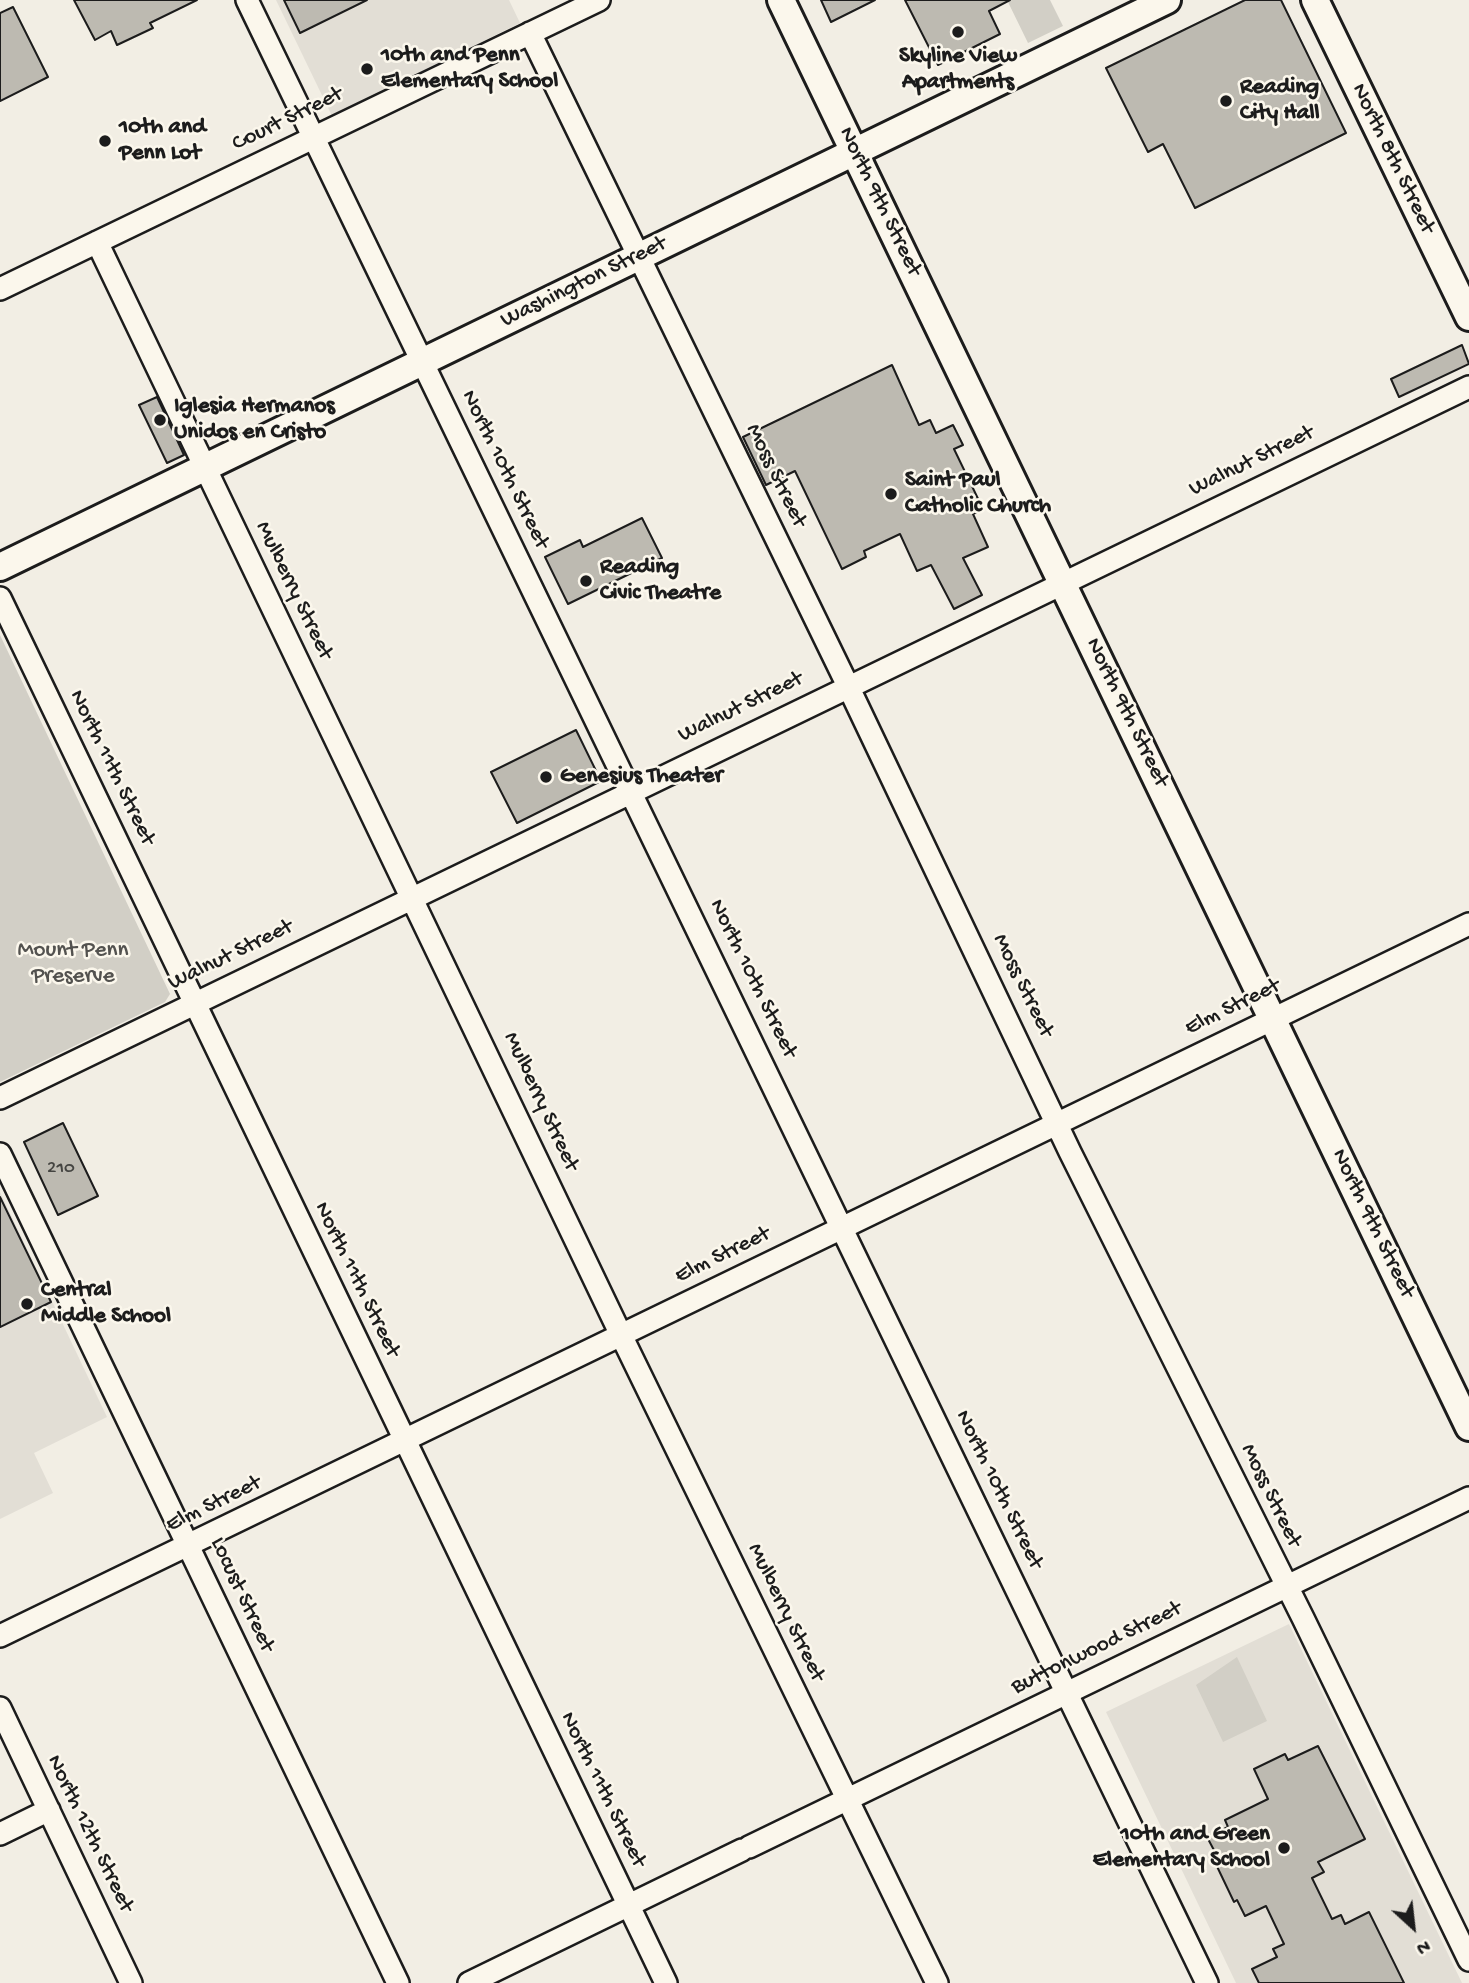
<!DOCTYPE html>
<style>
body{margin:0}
#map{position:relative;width:1469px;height:1983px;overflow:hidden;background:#f2eee4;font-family:"Gochi Hand",sans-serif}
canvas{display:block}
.north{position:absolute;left:1378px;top:1892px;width:70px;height:70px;-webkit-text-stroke:5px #fbf7ec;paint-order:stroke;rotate:153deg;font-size:19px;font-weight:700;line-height:28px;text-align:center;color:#1c1c1c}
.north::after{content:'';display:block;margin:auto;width:24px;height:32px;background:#1c1c1c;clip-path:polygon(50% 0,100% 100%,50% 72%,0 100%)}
</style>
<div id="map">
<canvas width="1469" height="1983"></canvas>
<div class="north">N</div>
</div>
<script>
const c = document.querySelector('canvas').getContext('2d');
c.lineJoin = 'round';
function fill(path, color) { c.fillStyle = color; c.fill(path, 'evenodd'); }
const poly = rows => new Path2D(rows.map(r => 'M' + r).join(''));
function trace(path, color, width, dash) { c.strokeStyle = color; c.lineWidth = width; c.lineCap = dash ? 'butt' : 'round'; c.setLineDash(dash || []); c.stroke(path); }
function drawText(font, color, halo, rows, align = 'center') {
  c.font = font + ' "Gochi Hand",sans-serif'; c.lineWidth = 5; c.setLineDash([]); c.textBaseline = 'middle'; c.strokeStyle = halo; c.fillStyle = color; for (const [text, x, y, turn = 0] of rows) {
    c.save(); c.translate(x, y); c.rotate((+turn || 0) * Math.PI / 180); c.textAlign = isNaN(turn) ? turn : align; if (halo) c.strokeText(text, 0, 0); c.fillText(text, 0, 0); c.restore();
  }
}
fill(poly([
 [276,0,509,0,520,23,332,116],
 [0,1192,107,1417,34,1453,53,1493,0,1519],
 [1289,1624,1462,1983,1236,1983,1106,1712]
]), '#e2ded5');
fill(poly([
 [1007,0,1050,0,1063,26,1028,43],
 [0,635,170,994,165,1002,0,1082],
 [1237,1657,1267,1721,1223,1742,1196,1685]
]), '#d2cfc6');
const building = poly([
 [74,0,197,0,150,23,153,28,117,45,111,31,95,40,74,0],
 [284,0,367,0,300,33,284,0],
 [821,0,875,0,831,22,821,0],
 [905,0,1010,0,989,11,1000,34,938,65,905,0],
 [1245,0,1281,0,1346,133,1195,208,1163,144,1148,152,1106,68,1245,0],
 [13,7,48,77,0,101,0,13,13,7],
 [1462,345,1469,364,1399,397,1391,379,1462,345],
 [892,365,919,425,930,420,936,433,953,425,963,445,954,449,983,509,973,514,988,547,963,558,982,595,954,609,931,565,917,571,900,534,864,551,866,557,842,569,795,471,766,485,743,437,892,365],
 [157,397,184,455,167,463,139,405,157,397],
 [642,518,662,558,568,604,545,557,580,540,583,547,642,518],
 [576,730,601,781,517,823,491,772,576,730],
 [63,1123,98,1196,58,1215,24,1142,63,1123],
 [0,1197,51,1302,0,1327,0,1197],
 [1318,1746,1365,1839,1318,1862,1324,1872,1312,1878,1332,1919,1341,1915,1345,1924,1369,1912,1404,1983,1259,1983,1252,1969,1277,1957,1273,1949,1284,1944,1266,1906,1245,1916,1237,1900,1234,1902,1212,1856,1216,1854,1207,1837,1228,1827,1225,1820,1268,1799,1254,1769,1285,1754,1288,1760,1318,1746]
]);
fill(building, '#bdbab1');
trace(building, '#1c1c1c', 2);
const minor = poly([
 [247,0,1207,1983],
 [530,33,848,686,1070,1152,1303,1618,1469,1960],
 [97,242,621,1335,937,1983],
 [0,289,599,0],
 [0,598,666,1983],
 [0,1098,1469,387],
 [0,1154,398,1983],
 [0,1636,1469,924],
 [0,1708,131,1983],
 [0,1834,49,1810],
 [749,1847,1469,1498],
 [469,1983,742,1850]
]);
const major = poly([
 [781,0,1469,1427],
 [1315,0,1469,317],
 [0,567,1167,0]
]);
trace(minor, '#1c1c1c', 26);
trace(major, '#1c1c1c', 32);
trace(minor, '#fbf7ec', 21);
trace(major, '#fbf7ec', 26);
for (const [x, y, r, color] of [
 [958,32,7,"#1c1c1c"],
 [367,69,7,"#1c1c1c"],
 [1226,101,7,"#1c1c1c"],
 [105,141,7,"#1c1c1c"],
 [160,420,7,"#1c1c1c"],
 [891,494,7,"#1c1c1c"],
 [586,581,7,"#1c1c1c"],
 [546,777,7,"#1c1c1c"],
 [27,1304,7,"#1c1c1c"],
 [1284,1848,7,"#1c1c1c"]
]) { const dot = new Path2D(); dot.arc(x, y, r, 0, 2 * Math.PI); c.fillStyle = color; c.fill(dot); trace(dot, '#fbf7ec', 2.5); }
drawText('19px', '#444441', null, [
 ["210",61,1169]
]);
drawText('bold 23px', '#1c1c1c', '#fbf7ec', [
 ["10th and Penn",381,56],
 ["Elementary School",381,82],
 ["Skyline View",958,57,"center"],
 ["Apartments",958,83,"center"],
 ["Reading",1240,88],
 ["City Hall",1240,114],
 ["10th and",119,128],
 ["Penn Lot",119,154],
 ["Iglesia Hermanos",174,407],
 ["Unidos en Cristo",174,433],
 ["Saint Paul",905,481],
 ["Catholic Church",905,507],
 ["Reading",600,568],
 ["Civic Theatre",600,594],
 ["Genesius Theater",560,777],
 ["Central",41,1291],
 ["Middle School",41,1317],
 ["10th and Green",1270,1835,"right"],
 ["Elementary School",1270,1861,"right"]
], 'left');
drawText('23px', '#1c1c1c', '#fbf7ec', [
 ["Court Street",288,120,-26],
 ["North 8th Street",1392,159,64],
 ["North 9th Street",879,202,64],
 ["Washington Street",584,283,-26],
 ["Walnut Street",1252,462,-26],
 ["North 10th Street",504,470,64],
 ["Moss Street",775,476,64],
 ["Mulberry Street",293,591,64],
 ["Walnut Street",741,708,-26],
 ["North 9th Street",1126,713,64],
 ["North 11th Street",111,768,64],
 ["Walnut Street",231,956,-26],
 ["North 10th Street",752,979,64],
 ["Moss Street",1022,986,64],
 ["Elm Street",1233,1008,-26],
 ["Mulberry Street",540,1102,65],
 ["North 9th Street",1372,1224,64],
 ["Elm Street",723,1256,-26],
 ["North 11th Street",356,1280,64],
 ["North 10th Street",998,1490,64],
 ["Moss Street",1270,1496,64],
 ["Elm Street",214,1505,-26],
 ["Locust Street",241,1595,65],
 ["Mulberry Street",785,1613,64],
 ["Buttonwood Street",1097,1649,-26],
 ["North 11th Street",602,1790,64],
 ["North 12th Street",89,1834,64]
]);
drawText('23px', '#53524f', '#fbf7ec', [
 ["Mount Penn",73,951],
 ["Preserve",73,977]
]);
</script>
